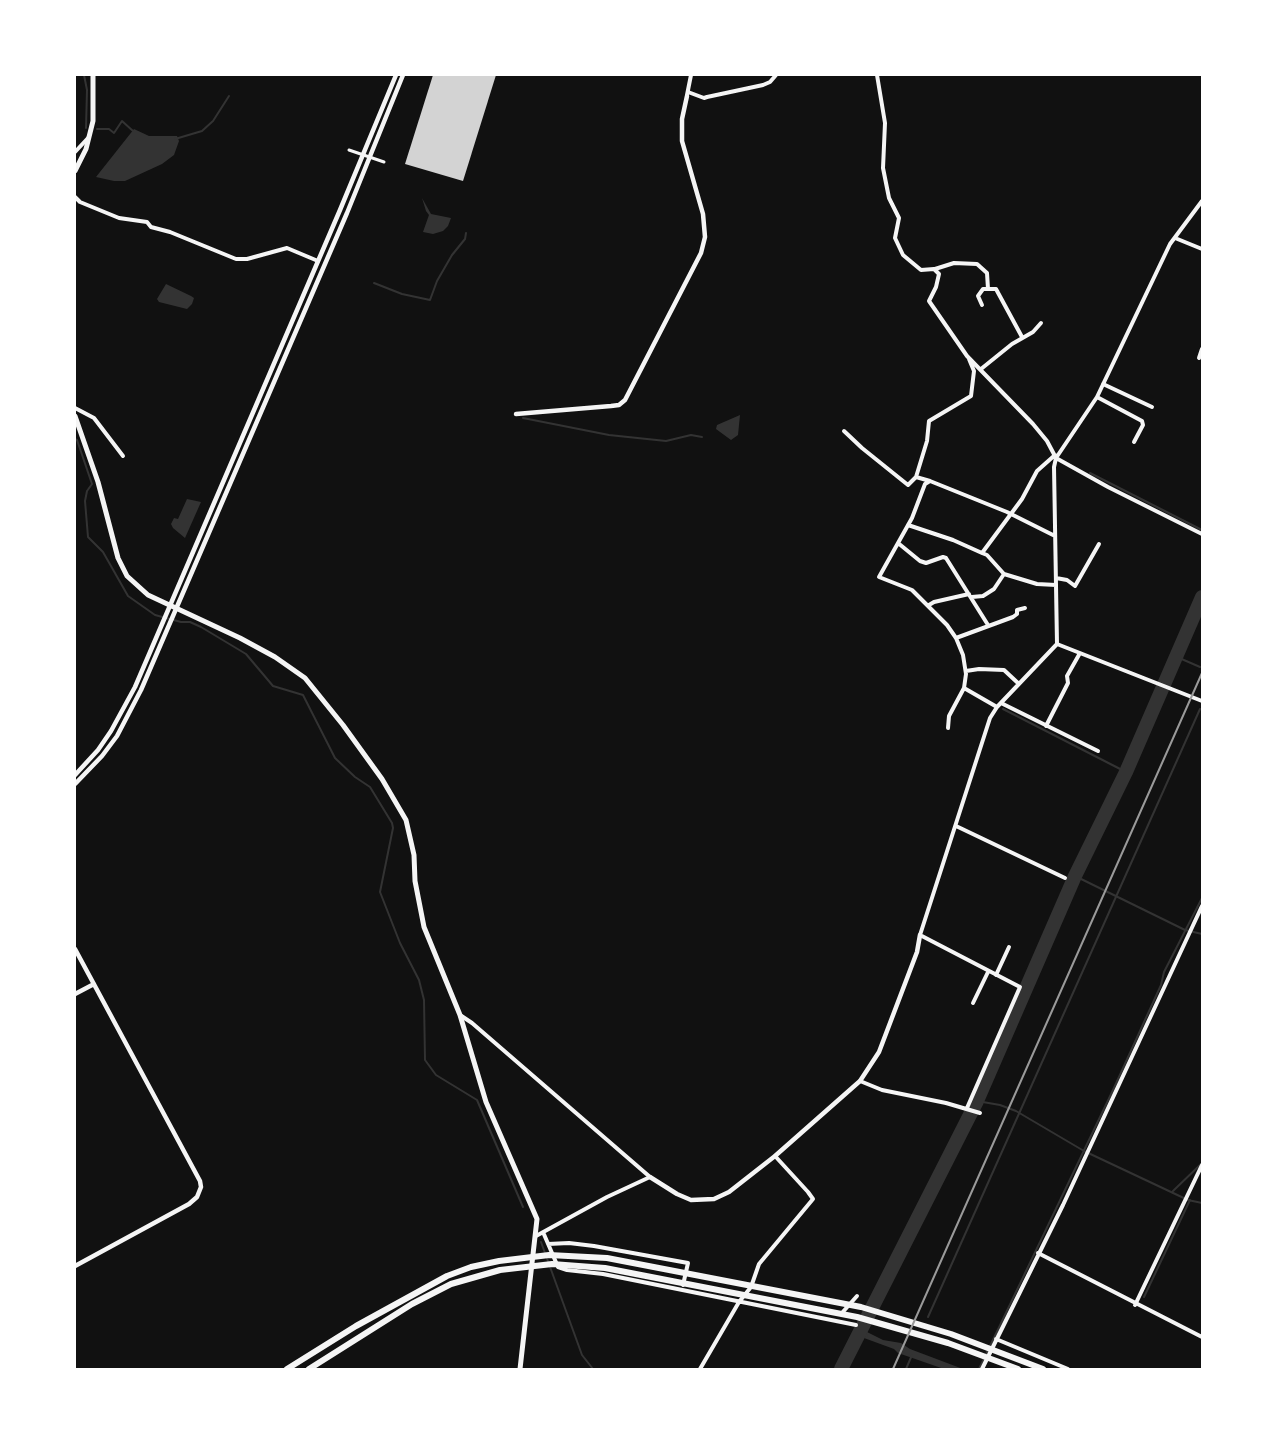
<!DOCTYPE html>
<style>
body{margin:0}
#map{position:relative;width:1277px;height:1444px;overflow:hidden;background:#111;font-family:"Asap Condensed",sans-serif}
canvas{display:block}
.frame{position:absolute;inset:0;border:76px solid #fff;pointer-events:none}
</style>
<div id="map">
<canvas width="1277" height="1444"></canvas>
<div class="frame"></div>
</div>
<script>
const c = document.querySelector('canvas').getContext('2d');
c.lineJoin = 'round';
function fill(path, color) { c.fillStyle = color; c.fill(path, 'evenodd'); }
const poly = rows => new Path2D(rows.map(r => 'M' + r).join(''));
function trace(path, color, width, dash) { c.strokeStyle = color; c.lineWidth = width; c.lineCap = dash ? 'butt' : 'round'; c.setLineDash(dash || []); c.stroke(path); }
fill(poly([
 [134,129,149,136,177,136,179,141,174,155,162,164,125,181,114,181,96,177],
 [422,198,431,214,451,218,448,226,443,231,433,234,423,232,429,215,426,211],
 [166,284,191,296,194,298,192,304,187,309,159,302,157,299],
 [740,415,738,435,731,440,716,429,717,425],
 [187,499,201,502,185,538,173,528,171,524,174,518,178,519],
 [867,1332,883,1340,901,1343,910,1349,963,1369,944,1369,898,1353,894,1349,864,1338]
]), '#333');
trace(poly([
 [84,75,87,90,86,128],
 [97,129,109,129,114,133,122,121,133,131],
 [175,139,202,131,213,121,229,96],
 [374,283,402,294,430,300,437,281,452,255,465,239,466,233],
 [523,418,609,435,666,441,691,435,702,437],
 [75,439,77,440,92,484,87,491,85,501,88,537,103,552,128,596,155,615,181,622,190,622,201,627,246,654,273,686,303,695,335,758,355,777,370,787,392,823,393,828,380,892,400,943,419,980,424,1000,425,1060,436,1075,477,1100,523,1207],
 [1090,473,1202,530],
 [1177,657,1200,667],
 [1003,709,1126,772],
 [1075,876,1185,930,1202,934],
 [977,1101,1000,1105,1016,1111,1084,1151,1188,1200,1202,1203],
 [1173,1191,1201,1164],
 [541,1242,582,1355,593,1369],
 [1144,1297,1190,1200],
 [928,1317,1200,709],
 [860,1333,867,1336],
 [906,1369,912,1355],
 [979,1369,1113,1090,1161,985,1164,972,1202,898]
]), '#333', 2);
trace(poly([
 [841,1369,977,1101,1075,876,1126,772,1202,597]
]), '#333', 14);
fill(poly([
 [433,75,496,75,463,181,405,164]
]), '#d3d3d3');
trace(poly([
 [349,150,384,162]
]), '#f5f5f5', 3);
trace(poly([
 [877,75,885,123,883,168,889,198,899,218,895,238,903,255,921,270,934,269,939,274,936,287,929,301,967,356,1033,424,1047,441,1056,458,1108,487,1202,534],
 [688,92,704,98,707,97,763,85,770,82,776,75],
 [687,95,691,75],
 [75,152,89,137],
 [75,197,80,202,119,218,147,222,151,227,170,232,236,259,247,259,287,248,318,261],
 [1175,238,1202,249],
 [935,269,954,263,977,264,987,273,988,289],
 [982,305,978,296,983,289,996,289,1022,337],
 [1199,358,1202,349],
 [981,369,1012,344,1033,332,1041,323],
 [1103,384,1152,407],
 [1097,397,1142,421,1143,425,1134,442],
 [75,408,94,418,123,456],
 [844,431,862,448,908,485,916,477,927,441,929,421,971,396,974,371,969,359],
 [916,477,930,481],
 [908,525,953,540,982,553,1022,499,1037,471,1055,455],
 [898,543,920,561,926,563,943,557,946,558,988,625],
 [1004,574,1037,584,1056,585],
 [1056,578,1067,580,1075,586,1099,544],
 [972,597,983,596,994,589,1004,574,987,555,982,553],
 [929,605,934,602,969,594],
 [956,638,1013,617,1017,614,1017,610,1025,608],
 [1057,644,1202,701],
 [966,671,979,669,1004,670,1019,684],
 [1001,703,1098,751],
 [997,707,964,688,966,674,963,655,956,638,947,625,912,590,879,577,912,518,925,484,930,481,1007,512,1055,536],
 [1046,726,1068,683,1067,676,1080,653],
 [948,728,949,716,964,688],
 [956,826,1065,878],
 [996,975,1009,947],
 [973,1003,988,972],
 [460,1015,472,1023,650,1177,607,1197,536,1236],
 [860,1081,882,1090,946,1103,980,1113],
 [967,1108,1020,987,920,935,990,718,997,707,1057,644,1054,467,1056,458,1097,397,1170,244,1202,201],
 [543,1232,558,1267,567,1270,603,1274,856,1325],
 [548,1244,569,1243,594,1246,688,1263,683,1285],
 [1038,1253,1202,1337],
 [1135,1305,1202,1165],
 [841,1314,857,1296],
 [996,1339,1068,1369],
 [700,1369,739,1302,751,1287,759,1264,813,1199,808,1192,775,1156],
 [982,1369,1063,1205,1202,906]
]), '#f5f5f5', 4);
trace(poly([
 [516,414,611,406,619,405,625,400,701,253,705,237,703,214,682,141,682,119,687,96],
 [75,775,98,750,111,731,135,687,340,210,396,75],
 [75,784,102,756,117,736,141,690,347,213,403,75],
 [75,949,200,1181,201,1187,197,1197,189,1204,75,1266],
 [75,994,94,984],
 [650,1177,677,1194,691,1200,714,1199,729,1192,775,1156,860,1081,879,1052,917,952,920,935]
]), '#f5f5f5', 4.5);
trace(poly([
 [75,171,86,149,93,121,93,75],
 [75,416,98,482,118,558,127,576,148,595,240,638,275,657,305,678,343,725,382,779,406,820,414,855,415,881,424,927,460,1015,486,1102,537,1219,520,1369]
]), '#f5f5f5', 5);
trace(poly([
 [287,1369,356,1326,447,1276,471,1267,499,1261,549,1255,607,1258,861,1307,951,1334,1043,1369],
 [309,1369,412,1304,451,1284,500,1270,552,1264,605,1268,857,1317,948,1343,1018,1369]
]), '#f5f5f5', 6);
trace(poly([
 [893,1369,1202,673]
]), '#9a9a9a', 2);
</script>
